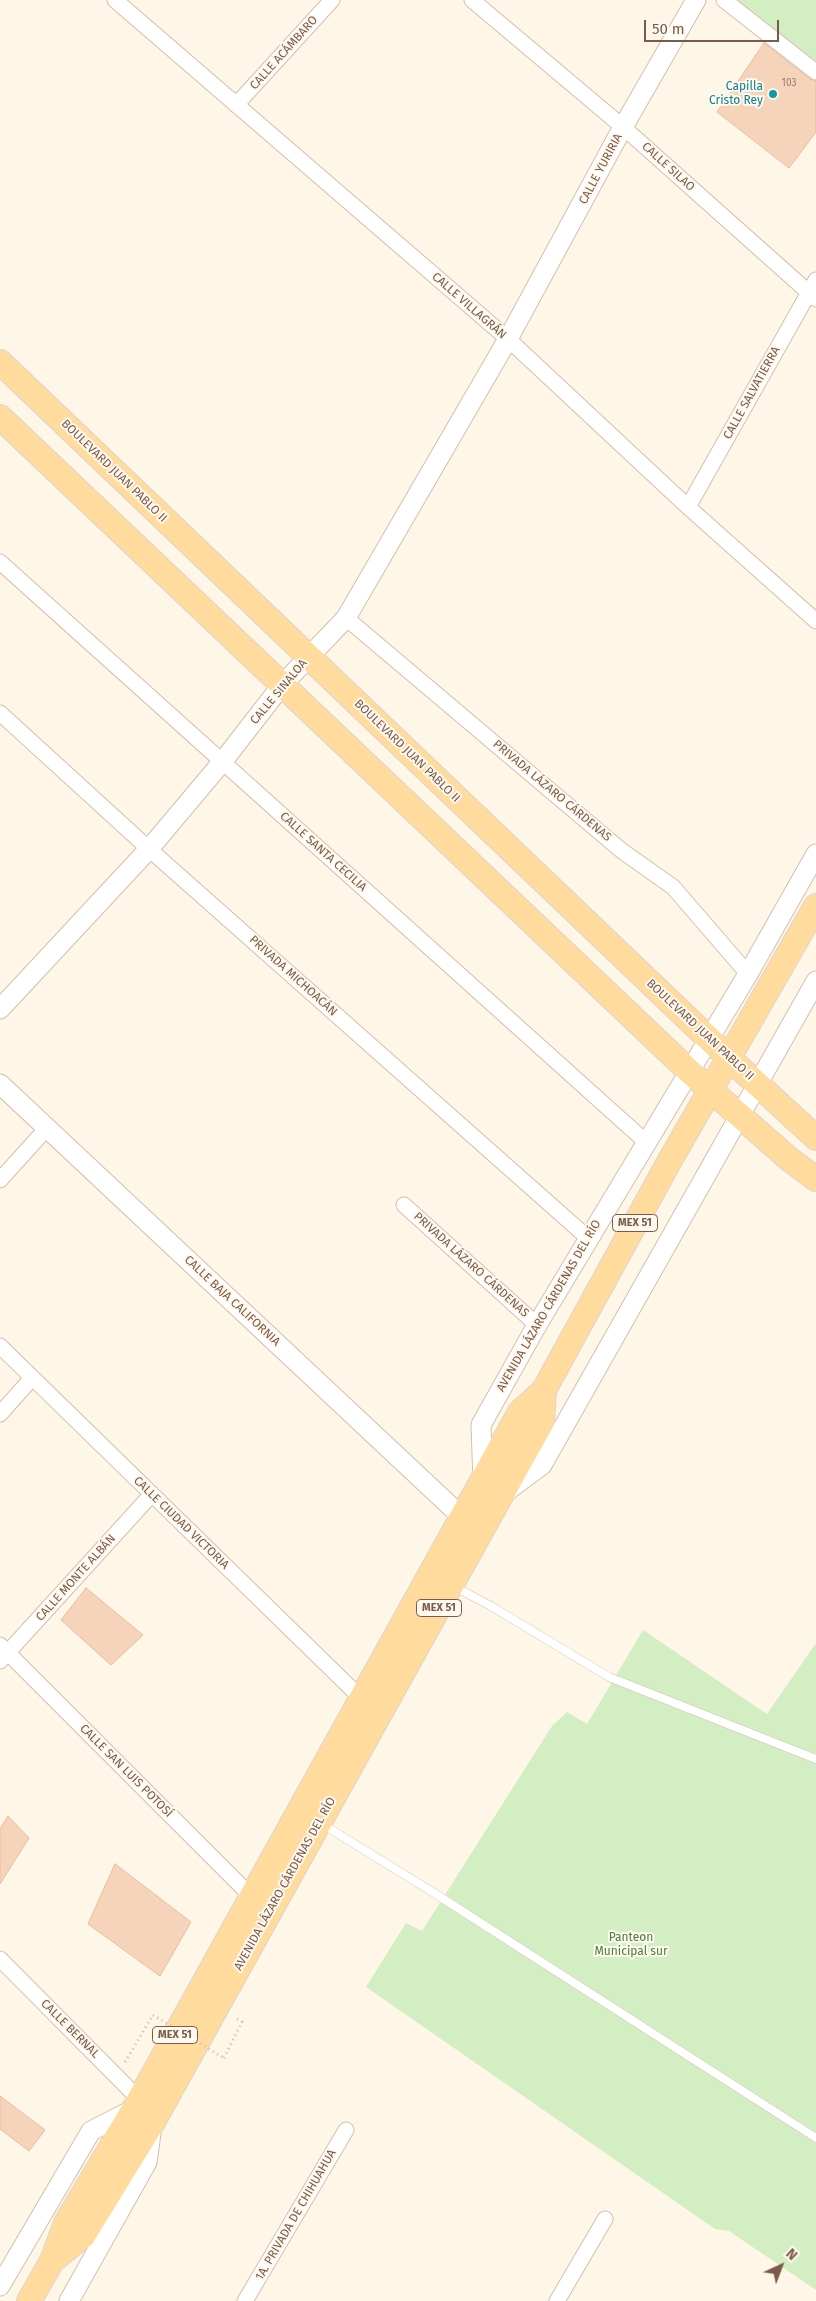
<!DOCTYPE html>
<meta charset="utf-8">
<style>
body{margin:0}
#map{position:relative;width:816px;height:2301px;overflow:hidden;background:#fef6e7;font-family:"Fira Sans",sans-serif}
canvas{display:block}
.north{position:absolute;left:756px;top:2241px;width:50px;height:50px;-webkit-text-stroke:4px #fff9f0;paint-order:stroke;rotate:43deg;font-size:14px;font-weight:700;line-height:20px;text-align:center;color:#7b5b48}
.north::after{content:'';display:block;margin:auto;width:18px;height:22px;background:#7b5b48;clip-path:polygon(50% 0,100% 100%,50% 72%,0 100%)}
.scale{position:absolute;left:644px;top:20px;width:135px;height:22px;box-sizing:border-box;border:2px solid #7b5b48;border-top:0;padding-left:6px;font-size:15px;line-height:18px;white-space:nowrap;color:#7b5b48;-webkit-text-stroke:4px #fff9f0;paint-order:stroke}
</style>
<div id="map">
<canvas width="816" height="2301"></canvas>
<div class="north">N</div>
<div class="scale">50 m</div>
</div>
<script>
const c = document.querySelector('canvas').getContext('2d');
c.lineJoin = 'round';
function fill(path, color) { c.fillStyle = color; c.fill(path, 'evenodd'); }
const poly = rows => new Path2D(rows.map(r => 'M' + r).join(''));
function trace(path, color, width, dash) { c.strokeStyle = color; c.lineWidth = width; c.lineCap = dash ? 'butt' : 'round'; c.setLineDash(dash || []); c.stroke(path); }
function drawText(font, color, halo, rows, align = 'center') {
  c.font = font + ' "Fira Sans",sans-serif'; c.lineWidth = 4; c.setLineDash([]); c.textBaseline = 'middle'; c.strokeStyle = halo; c.fillStyle = color; for (const [text, x, y, turn = 0] of rows) {
    c.save(); c.translate(x, y); c.rotate((+turn || 0) * Math.PI / 180); c.textAlign = isNaN(turn) ? turn : align; if (halo) c.strokeText(text, 0, 0); c.fillText(text, 0, 0); c.restore();
  }
}
fill(poly([
 [722,0,816,0,816,76],
 [643,1630,767,1714,816,1643,816,2290,729,2231,715,2229,366,1987,406,1923,422,1931,552,1726,567,1712,587,1724]
]), '#d4eec4');
const building = poly([
 [764,43,810,79,816,81,816,132,789,168,717,112,764,43],
 [86,1588,143,1635,111,1665,61,1620,86,1588],
 [8,1816,29,1838,0,1884,0,1829,8,1816],
 [115,1864,191,1922,160,1976,88,1924,115,1864],
 [0,2096,45,2130,29,2151,0,2129,0,2096]
]);
fill(building, '#f6d4bc');
trace(building, '#ebbb9b', 1);
const service = poly([
 [453,1586,491,1606,609,1677,816,1759],
 [322,1824,431,1891,816,2138]
]);
const minor = poly([
 [115,0,508,339,688,507,816,621],
 [472,0,623,127,816,299],
 [724,0,816,72],
 [236,105,332,0],
 [688,507,816,280],
 [0,562,646,1142],
 [346,618,622,851,673,887,748,974],
 [0,713,149,849,588,1238],
 [0,1180,47,1128],
 [404,1205,537,1325],
 [0,1346,362,1699],
 [0,1414,32,1378],
 [0,1645,251,1896],
 [0,1661,152,1494],
 [0,1959,139,2099],
 [245,2301,346,2130],
 [557,2301,605,2219]
]);
const tertiary = poly([
 [0,1009,149,849,223,761,282,685,346,618,508,339,623,127,696,0],
 [0,1084,463,1518],
 [483,1482,481,1425,537,1325,748,974,816,854],
 [504,1493,542,1465,816,981],
 [0,2286,91,2131,134,2109],
 [69,2301,147,2162,152,2126]
]);
const primary = poly([
 [0,362,730,1059,816,1138],
 [0,417,689,1071,789,1159,816,1179],
 [52,2261,83,2236,153,2122,542,1422,544,1390],
 [29,2301,52,2261,66,2223,134,2109,520,1412,544,1390,669,1162,816,906]
]);
trace(service, '#d4bfae', 9);
trace(minor, '#d4bfae', 17);
trace(tertiary, '#d4bfae', 21);
trace(primary, '#ddd4cf', 26);
trace(poly([
 [224,2058,242,2022,234,2017],
 [125,2062,153,2015]
]), '#dcb79e', 3, [1, 4]);
trace(service, '#fff', 8);
trace(minor, '#fff', 15);
trace(tertiary, '#fff', 19);
trace(primary, '#ffdc9e', 24);
trace(poly([
 [153,2015,224,2058]
]), '#dcb79e', 3, [1, 4]);
for (const [x, y, r, color] of [
 [773,94,5,"#0f9aa8"]
]) { const dot = new Path2D(); dot.arc(x, y, r, 0, 2 * Math.PI); c.fillStyle = color; c.fill(dot); trace(dot, '#fff9f0', 2); }
drawText('10px', '#9a7965', null, [
 ["103",789,83]
]);
for (const [x, y, w] of [
 [635,1223,45],
 [439,1608,45],
 [175,2035,45]
]) { const box = new Path2D(); box.roundRect(x - w / 2, y - 8.5, w, 17, 4); c.fillStyle = '#fff9f0'; c.fill(box); trace(box, '#7b5b48', 1); }
drawText('bold 11px', '#7b5b48', null, [
 ["MEX 51",635,1223],
 ["MEX 51",439,1608],
 ["MEX 51",175,2035]
]);
drawText('12px', '#7b5b48', '#fff9f0', [
 ["CALLE ACÁMBARO",284,53,-48],
 ["CALLE SILAO",668,167,42],
 ["CALLE YURIRIA",601,169,-62],
 ["CALLE VILLAGRÁN",469,306,41],
 ["CALLE SALVATIERRA",752,393,-61],
 ["BOULEVARD JUAN PABLO II",114,471,44],
 ["CALLE SINALOA",279,692,-50],
 ["BOULEVARD JUAN PABLO II",407,751,44],
 ["PRIVADA LÁZARO CÁRDENAS",552,791,40],
 ["CALLE SANTA CECILIA",323,852,42],
 ["PRIVADA MICHOACÁN",293,976,42],
 ["BOULEVARD JUAN PABLO II",700,1030,43],
 ["PRIVADA LÁZARO CÁRDENAS",471,1265,42],
 ["CALLE BAJA CALIFORNIA",232,1301,43],
 ["AVENIDA LÁZARO CÁRDENAS DEL RÍO",549,1306,-60],
 ["CALLE CIUDAD VICTORIA",181,1523,44],
 ["CALLE MONTE ALBÁN",76,1578,-48],
 ["CALLE SAN LUIS POTOSÍ",126,1771,45],
 ["AVENIDA LÁZARO CÁRDENAS DEL RÍO",285,1884,-61],
 ["CALLE BERNAL",70,2029,45],
 ["1A. PRIVADA DE CHIHUAHUA",296,2215,-60]
]);
drawText('12px', '#0d838f', '#fff9f0', [
 ["Capilla",763,87],
 ["Cristo Rey",763,101]
], 'right');
drawText('12px', '#4e7c3c', '#fff9f0', [
 ["Panteon",631,1938],
 ["Municipal sur",631,1952]
]);
</script>
